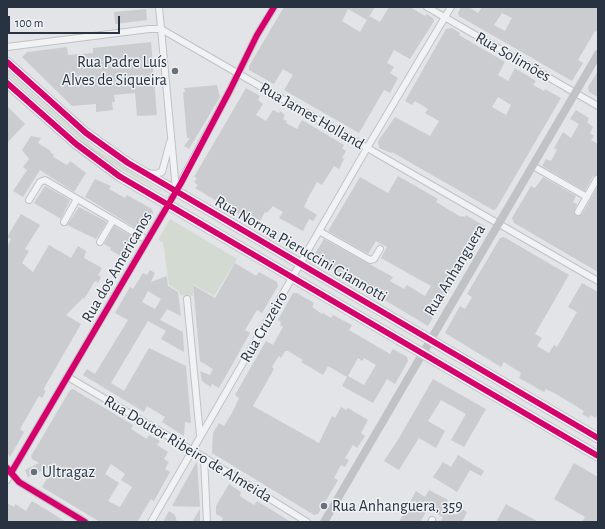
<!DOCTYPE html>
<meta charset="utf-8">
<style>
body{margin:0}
#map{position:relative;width:605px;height:529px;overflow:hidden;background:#e2e4e7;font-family:"Alegreya Sans",sans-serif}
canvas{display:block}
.frame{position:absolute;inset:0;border:8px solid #293240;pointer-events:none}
.scale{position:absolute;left:8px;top:16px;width:112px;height:18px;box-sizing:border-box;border:2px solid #293240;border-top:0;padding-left:5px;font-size:12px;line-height:14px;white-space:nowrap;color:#293240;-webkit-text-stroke:3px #f0f3f6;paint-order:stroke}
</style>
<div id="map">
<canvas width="605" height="529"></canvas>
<div class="frame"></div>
<div class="scale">100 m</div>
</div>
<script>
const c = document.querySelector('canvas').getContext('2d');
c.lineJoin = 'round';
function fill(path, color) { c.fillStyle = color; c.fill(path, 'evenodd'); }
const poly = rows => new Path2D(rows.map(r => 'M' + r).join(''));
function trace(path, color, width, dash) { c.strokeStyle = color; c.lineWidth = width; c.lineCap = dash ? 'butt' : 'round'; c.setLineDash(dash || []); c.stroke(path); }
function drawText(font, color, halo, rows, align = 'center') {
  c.font = font + ' "Alegreya Sans",sans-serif'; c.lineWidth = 3; c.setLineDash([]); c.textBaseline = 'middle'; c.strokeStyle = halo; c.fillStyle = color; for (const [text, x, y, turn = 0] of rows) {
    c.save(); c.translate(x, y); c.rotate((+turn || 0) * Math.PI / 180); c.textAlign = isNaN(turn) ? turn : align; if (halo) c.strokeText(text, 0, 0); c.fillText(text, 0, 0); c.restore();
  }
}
fill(poly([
 [7,71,95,149,161,191,161,192,123,170,93,150,7,74],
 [170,219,237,259,214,296,193,284,193,296,180,295,179,291,169,285,163,242,158,240]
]), '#d3dad2');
fill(poly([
 [284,7,375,7,367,20,348,9,342,21,360,32,369,16,380,22,389,7,410,7,425,16,427,14,433,18,434,21,410,59,394,50,387,63,394,67,390,73,398,78,390,93,384,90,359,133,284,90,293,75,283,69,274,84,249,70,249,66],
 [461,7,469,7,478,13,482,7,598,7,598,32,595,31,578,60,583,63,572,81,459,16,458,13],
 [502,13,512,18,505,31,494,25],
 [146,9,147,20,115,24,114,12],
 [452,28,460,33,459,35,505,62,498,75,508,81,515,68,536,81,533,85,544,91,545,89,561,98,496,209,493,210,392,152,391,153,379,148,378,141,395,117,430,136,439,121,425,113,428,109,415,101,412,105,405,101,446,29],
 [498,97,511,105,506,115,492,107],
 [151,42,157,115,137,116,135,93,114,95,115,102,112,102,113,110,96,112,96,104,72,106,22,57,27,52,67,47,68,55,93,53,93,48],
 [598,71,598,97,589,92,588,87],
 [217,85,220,97,189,149,184,146,190,138,187,138,183,92,185,92,184,88],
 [246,88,260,96,258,100,263,104,256,115,266,121,273,110,279,113,280,111,285,115,283,119,287,121,286,123,297,129,302,120,344,145,342,148,346,151,342,158,344,159,339,169,334,166,322,185,317,182,308,198,304,207,317,215,313,221,309,219,303,231,279,218,283,212,273,206,267,213,265,212,260,221,251,215,248,220,195,188,198,185,194,182,197,178,194,177],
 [7,106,25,124,7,143],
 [576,110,589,118,587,122,593,127,590,133,594,136,591,140,598,144,598,175,593,176,585,191,542,166,546,159,551,161,557,150,554,148,563,132,571,138,579,124,570,119],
 [31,136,41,138,38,143,51,151,50,152,54,155,53,157,67,165,70,161,86,173,74,192,40,170,23,197,13,191,27,170,23,167,29,159,22,150],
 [398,176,438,199,436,202,461,217,462,216,465,217,466,215,486,227,480,236,477,234,469,249,472,251,428,326,313,257,324,239,393,277,390,281,404,289,407,285,425,296,431,286,381,258,387,247,376,241,368,254,328,231,360,177,388,193],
 [543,177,576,196,573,202,577,204,574,212,578,216,582,214,598,186,598,272,514,223,512,218,531,186,535,188],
 [95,179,111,186,109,189,125,198,127,195,152,209,153,213,142,232,85,197],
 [45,186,70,200,61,219,34,203],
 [79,207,107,222,96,239,67,225],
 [21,214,40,225,25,249,29,251,22,263,33,272,49,245,71,258,78,246,86,251,84,258,102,268,98,275,101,277,98,283,95,281,84,299,83,298,66,315,81,324,44,388,44,390,46,391,42,398,39,396,20,429,24,432,10,457,7,452,7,247,11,239,7,237],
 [114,226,137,239,126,259,110,250,111,248,104,244],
 [504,237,569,275,535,334,542,338,537,346,549,353,554,345,557,347,577,312,568,307,582,283,598,292,598,414,596,418,590,415,589,418,582,414,584,411,556,394,546,389,544,392,519,378,521,373,504,362,501,367,445,333,460,306,465,309,472,297,467,294,500,238],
 [235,263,256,276,259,272,277,282,278,286,262,313,257,310,245,330,250,333,219,388,212,384,211,387,202,381,200,371,210,375,213,369,200,361,193,285,215,298],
 [150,270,155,273,151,282,167,276,168,286,178,292,181,316,167,309,160,320,183,332,184,352,161,339,166,331,148,321,111,383,124,391,149,348,186,366,191,423,185,422,184,436,162,422,165,417,147,406,144,412,83,375,87,369,95,374,128,320,115,313,130,287,133,289,143,273,147,275],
 [148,291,161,299,155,309,142,302],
 [293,293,297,293,314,303,312,307,322,314,323,313,331,318,333,315,352,325,349,330,390,354,393,349,407,357,408,361,395,384,387,379,373,403,342,386,347,377,328,366,323,375,301,362,303,360,288,351,285,351,281,358,279,356,272,367,274,369,253,406,319,443,332,416,335,418,341,407,346,410,348,408,368,420,361,433,365,436,357,448,353,445,345,458,349,460,345,467,341,465,334,478,338,480,318,514,314,515,212,453,213,433,219,423,224,426,232,413,239,398,235,395,266,341,273,345,283,327,280,325,281,322,278,320],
 [358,358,362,361,364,358,376,365,364,385,348,376],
 [433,379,486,409,464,447,451,440,466,414,441,400,428,421,445,431,436,448,419,438,399,470,384,461,399,438],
 [73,389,133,425,131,429,147,439,149,435,160,441,157,445,168,452,164,459,169,462,165,469,170,472,154,501,151,499,137,522,100,522,42,487,56,464,28,477,25,470,39,463,32,459,31,456,70,390],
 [111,464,125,474,121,480,132,487,120,507,108,501,119,483,105,474],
 [458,455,484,471,481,476,470,470,457,492,433,477,443,462,451,467],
 [197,461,200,507,172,506],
 [574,463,598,477,598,522,582,522,585,517,554,499],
 [229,484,241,492,240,496,254,505,257,501,291,522,221,522,223,518,216,514,216,506],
 [429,490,448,500,444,508,456,515,460,508,467,512,462,522,440,522,443,517,428,509,420,522,399,522,416,491,425,497],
 [32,501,47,510,66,522,7,522,7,503,14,507,15,504,26,511],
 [506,504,511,507,539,522,496,522],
 [200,509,200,522,192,522],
 [169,511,175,515,177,522,163,522]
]), '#cacccf');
const street = poly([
 [159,7,176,190],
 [427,7,598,106],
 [7,47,149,29,161,29,598,281],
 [533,166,587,197],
 [148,173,155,174,162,172,170,142],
 [176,191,230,90,257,35,274,7],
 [29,200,40,182,45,180,147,240],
 [578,212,597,179],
 [64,222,77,199],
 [319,231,370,260,374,259,380,249],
 [100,242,113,220],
 [187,299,200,435],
 [68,377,200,455,307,522],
 [204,457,207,522],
 [7,480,11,473],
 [151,522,367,148,451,7],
 [431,522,432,520]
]);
const primary = poly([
 [7,62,86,133,128,163,598,438],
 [7,83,76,144,119,176,598,456]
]);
trace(street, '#c0c2c5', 8);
trace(primary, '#bec1c5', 11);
trace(street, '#f1f2f4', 6);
trace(poly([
 [7,468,19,482,85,522],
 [11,473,176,191],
 [324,522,598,54]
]), '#c0c2c6', 8);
trace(primary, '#f6f6f6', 9);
trace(poly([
 [7,62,86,133,128,163,598,438],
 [7,83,76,144,119,176,598,456],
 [7,468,19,482,85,522],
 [11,473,181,183,230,90,257,35,274,7]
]), '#d6006c', 6);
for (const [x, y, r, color] of [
 [175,71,4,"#6a707a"],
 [34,472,4,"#6a707a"],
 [324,506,4,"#6a707a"]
]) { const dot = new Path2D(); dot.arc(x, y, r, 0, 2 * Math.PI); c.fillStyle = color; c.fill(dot); trace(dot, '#f0f3f6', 1.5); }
drawText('16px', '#293240', '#f0f3f6', [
 ["Rua Solimões",513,57,30],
 ["Rua James Holland",312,116,30],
 ["Rua Norma Pieruccini Giannotti",301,249,30],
 ["Rua dos Americanos",117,267,-60],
 ["Rua Anhanguera",455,270,-59],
 ["Rua Cruzeiro",264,327,-60],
 ["Rua Doutor Ribeiro de Almeida",188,449,31]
]);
drawText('16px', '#293240', '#f0f3f6', [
 ["Rua Padre Luís",167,62,"right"],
 ["Alves de Siqueira",167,80,"right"],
 ["Ultragaz",42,472],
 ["Rua Anhanguera, 359",332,506]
], 'left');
</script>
